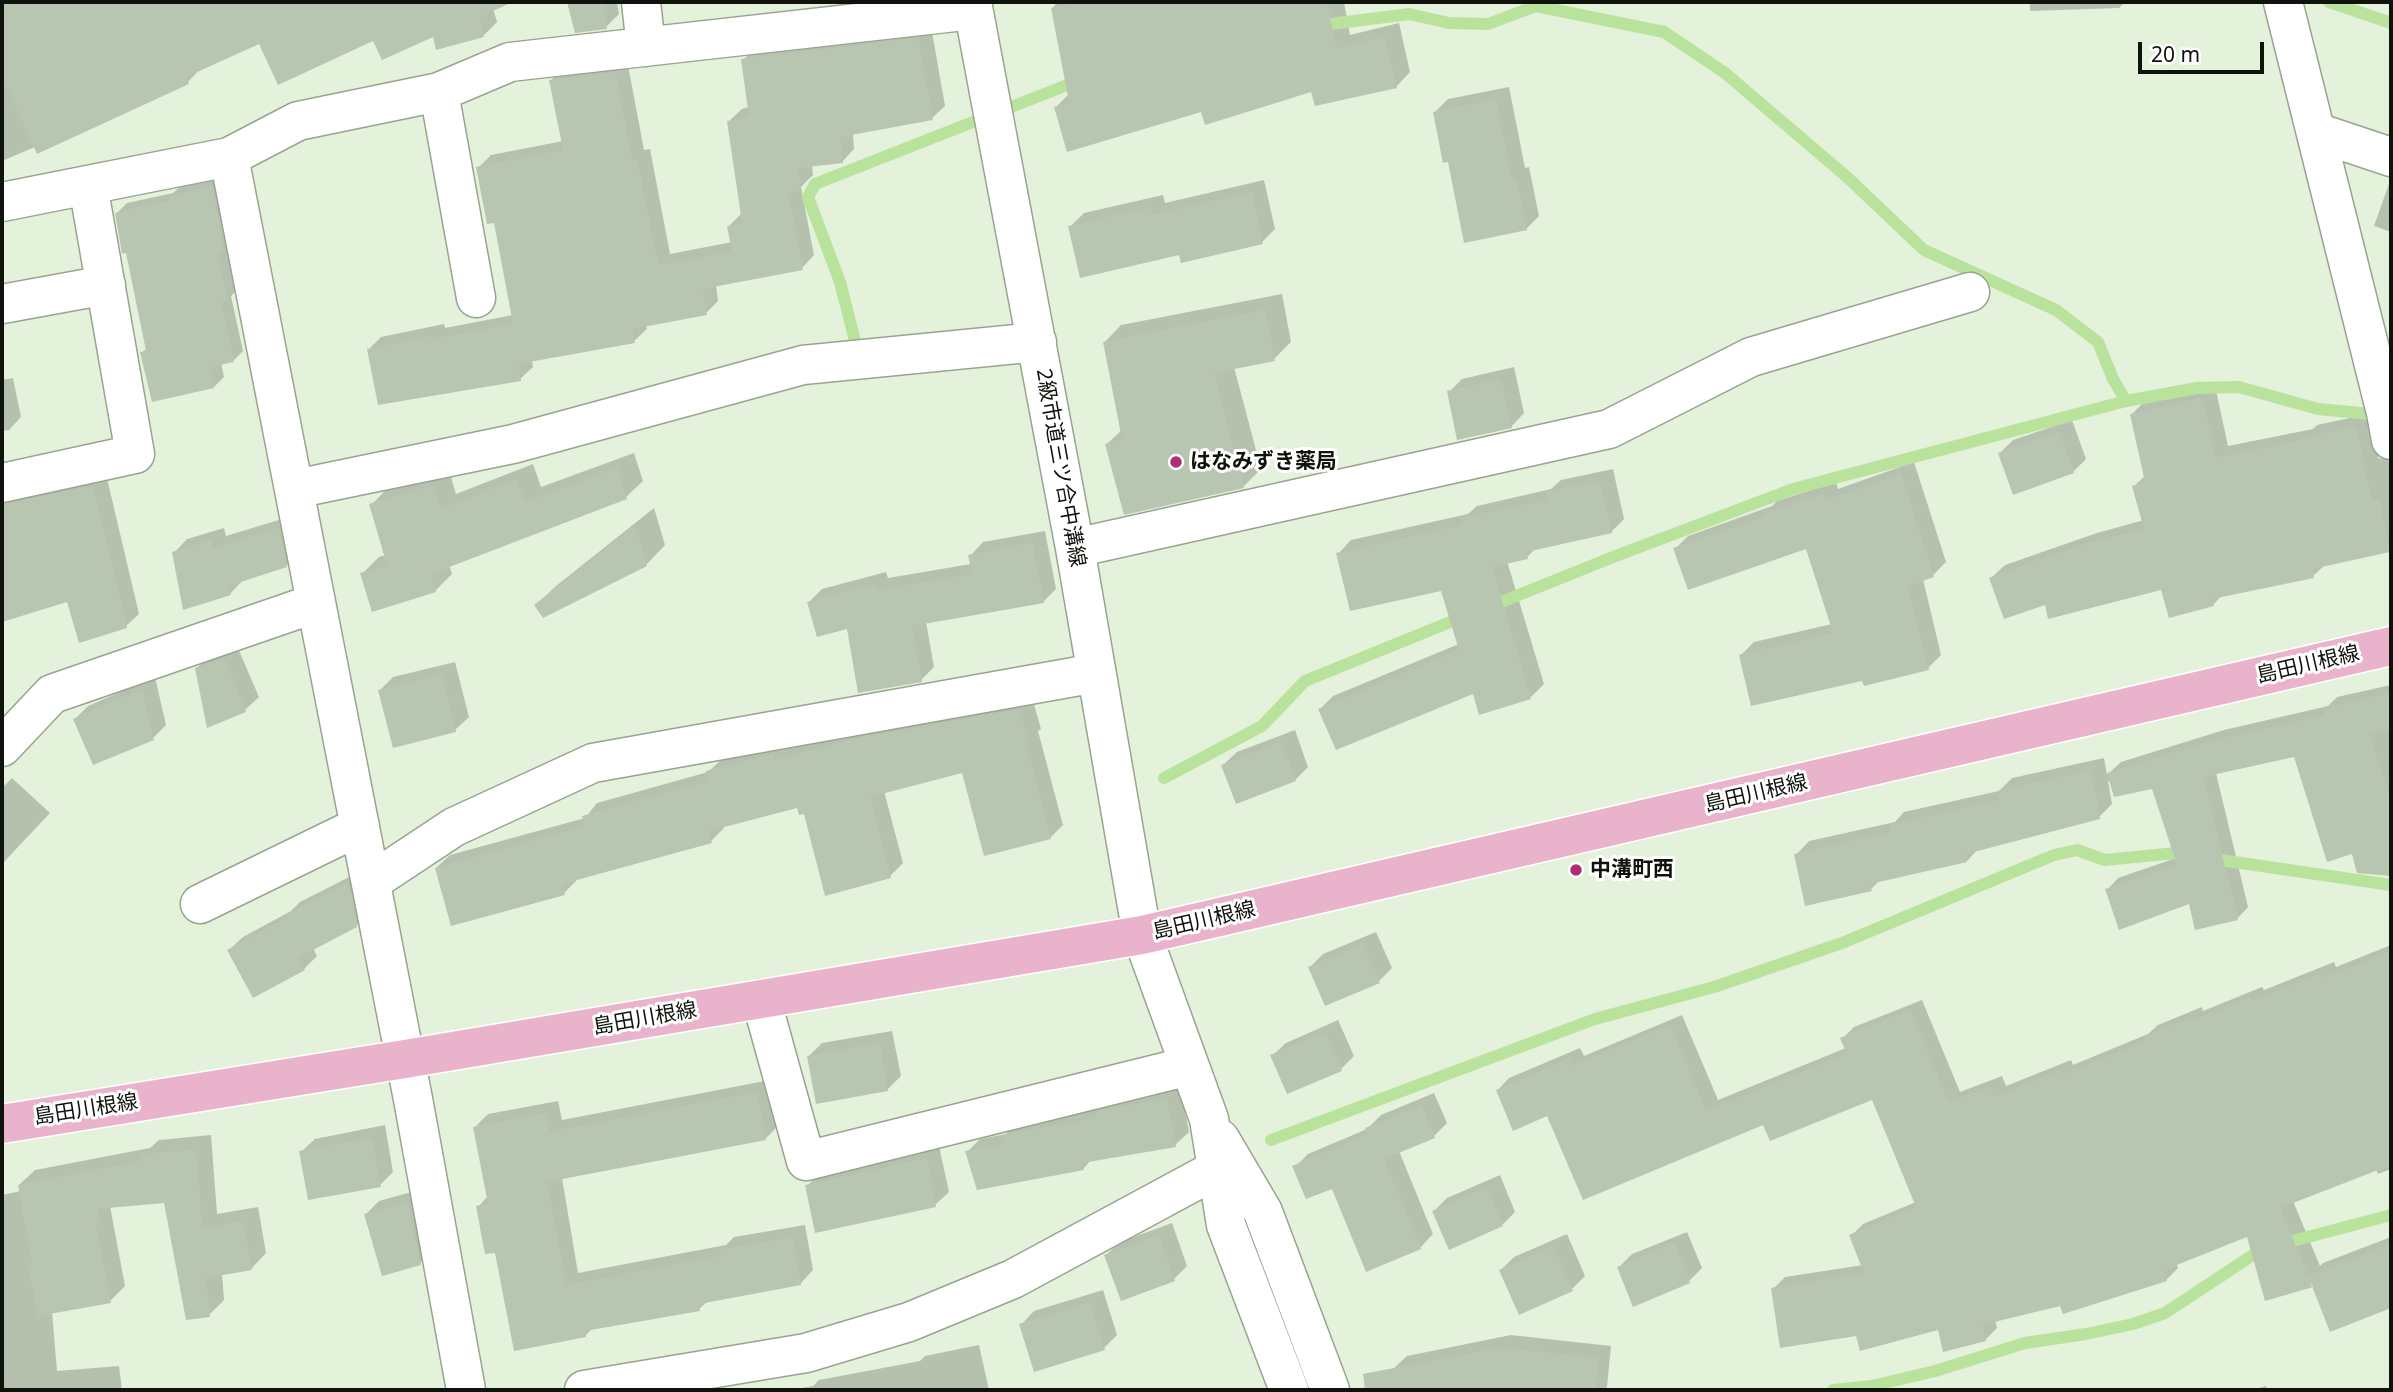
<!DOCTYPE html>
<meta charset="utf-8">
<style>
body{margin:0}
#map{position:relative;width:2393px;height:1392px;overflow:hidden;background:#e4f1db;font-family:"Noto Sans",sans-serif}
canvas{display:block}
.frame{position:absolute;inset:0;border:4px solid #0f130c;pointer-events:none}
.scale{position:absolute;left:2138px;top:42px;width:126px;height:32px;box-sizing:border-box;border:4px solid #0f130c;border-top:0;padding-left:9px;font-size:21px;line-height:24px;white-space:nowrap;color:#0f130c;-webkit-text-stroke:5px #fff;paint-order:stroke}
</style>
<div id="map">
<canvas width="2393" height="1392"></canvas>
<div class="frame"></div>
<div class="scale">20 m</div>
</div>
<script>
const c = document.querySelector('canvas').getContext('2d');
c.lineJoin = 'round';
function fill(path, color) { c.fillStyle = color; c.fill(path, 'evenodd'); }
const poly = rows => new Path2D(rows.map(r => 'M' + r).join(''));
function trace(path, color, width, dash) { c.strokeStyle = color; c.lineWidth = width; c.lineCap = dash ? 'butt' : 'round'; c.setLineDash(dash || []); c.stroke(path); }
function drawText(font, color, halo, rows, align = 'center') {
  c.font = font + ' "Noto Sans","Noto Sans JP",sans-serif'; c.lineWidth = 6; c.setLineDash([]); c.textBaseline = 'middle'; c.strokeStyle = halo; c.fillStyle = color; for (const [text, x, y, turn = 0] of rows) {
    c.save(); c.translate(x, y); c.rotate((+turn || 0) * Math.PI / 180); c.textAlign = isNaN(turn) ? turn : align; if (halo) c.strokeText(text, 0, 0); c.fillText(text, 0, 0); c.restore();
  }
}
fill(poly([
 [2,2,491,2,497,22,484,35,434,35,260,42,201,68,188,82,2,161],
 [569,2,617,2,619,14,606,27,576,31],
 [1057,2,1344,2,1350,35,1399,23,1410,72,1396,87,1313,90,1202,109,1056,107,1069,94,1053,8],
 [2030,2,2125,2,2119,8,2030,11],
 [931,26,945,106,932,118,853,133,854,149,842,162,812,165,813,175,801,187,814,255,802,268,716,285,718,301,706,313,646,325,647,329,634,341,532,360,533,367,520,379,369,349,381,337,444,324,445,328,513,315,495,221,478,168,491,155,563,141,551,80,564,68,627,60,644,150,650,149,670,254,732,242,729,226,742,213,729,121,742,109,749,107,743,60,756,47],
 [1509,87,1525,168,1529,167,1539,216,1526,229,1450,160,1435,112,1448,99],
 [222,177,237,290,231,296,243,351,233,361,221,363,224,377,214,387,142,353,147,348,127,251,117,213,127,203,173,193,181,186],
 [2391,178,2391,232,2374,226],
 [1264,180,1275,229,1262,242,1181,253,1070,227,1084,213,1163,195,1165,203],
 [1282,294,1291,342,1274,359,1234,367,1261,469,1244,486,1125,513,1107,444,1122,430,1105,342,1121,325],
 [1514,367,1524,413,1511,427,1449,392,1462,379],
 [13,378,21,417,9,430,2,431,2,380],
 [2215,386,2228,446,2313,429,2317,425,2369,414,2379,459,2391,455,2391,548,2326,564,2313,576,2222,595,2214,604,2171,616,2163,587,2046,603,1991,578,2005,565,2097,533,2144,520,2134,486,2146,475,2132,414,2145,401],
 [2072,420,2086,459,2073,472,2000,453,2013,440],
 [634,453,643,481,626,497,449,565,452,574,435,591,362,574,379,557,386,555,371,505,387,489,449,470,456,494,533,464,541,487],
 [1914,462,1946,562,1933,575,1923,579,1941,655,1928,668,1864,679,1741,655,1754,642,1832,624,1807,547,1675,549,1688,536,1772,506,1777,501,1836,482,1838,489],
 [1613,469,1624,519,1611,532,1536,548,1527,557,1507,561,1544,684,1531,697,1480,712,1474,692,1320,709,1333,696,1459,644,1443,589,1338,554,1351,540,1468,514,1477,506,1551,489,1561,480],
 [106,474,139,614,126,626,68,600,2,620,2,490],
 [654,508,665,545,646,565,536,605,556,586],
 [292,516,299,552,286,566,243,580,230,594,174,553,187,539,224,528,226,536],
 [1045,531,1056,589,1043,602,926,622,934,667,921,680,848,627,809,602,822,589,886,572,888,578,971,564,970,556,983,542],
 [237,646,259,697,245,710,208,726,197,668,210,655],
 [455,662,469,717,455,730,380,690,393,677],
 [155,677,166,725,153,738,75,719,88,706],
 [2391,685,2391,874,2359,871,2353,852,2295,755,2216,773,2248,907,2237,919,2190,902,2107,890,2118,878,2176,858,2154,786,2108,781,2112,804,2099,817,1978,849,1967,861,1880,880,1871,889,1796,855,1809,841,1895,822,1904,812,1999,791,2012,778,2104,758,2107,775,2121,762,2224,730,2328,706,2337,697],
 [1032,697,1041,729,1038,731,1063,825,1050,838,963,771,884,791,903,863,890,876,799,806,723,826,724,828,711,841,576,878,577,880,564,893,436,868,450,855,585,818,597,803,708,772,722,759,785,742,787,748,880,724],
 [1295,730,1308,767,1295,780,1223,765,1237,752],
 [12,778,50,813,2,864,2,788],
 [359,872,369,912,356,926,313,948,317,956,304,969,229,950,243,937,291,911,300,902],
 [1376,932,1392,968,1379,981,1310,967,1323,954],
 [2391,945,2391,1169,2378,1174,2376,1169,2293,1201,2320,1266,2323,1263,2391,1237,2391,1306,2331,1330,2314,1285,2248,1235,2176,1263,2178,1268,2166,1280,1995,1320,1997,1328,1985,1340,1939,1328,1857,1334,1773,1289,1785,1277,1863,1265,1851,1236,1863,1224,1916,1202,1873,1098,1764,1122,1548,1114,1498,1090,1509,1078,1580,1048,1584,1056,1682,1015,1718,1100,1846,1048,1842,1039,1854,1027,1922,1000,1960,1092,2002,1076,2006,1086,2071,1060,2073,1065,2148,1034,2158,1025,2202,1007,2203,1011,2262,987,2264,990,2334,962,2336,967],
 [1338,1020,1354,1056,1341,1069,1272,1056,1286,1043],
 [892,1031,901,1076,887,1090,809,1056,822,1043],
 [770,1080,778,1126,765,1139,562,1178,578,1273,726,1245,734,1237,805,1225,813,1270,800,1284,709,1300,699,1309,593,1328,585,1336,496,1251,478,1207,488,1196,475,1127,488,1114,558,1101,562,1120],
 [1180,1085,1189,1132,1175,1145,1091,1160,1083,1169,967,1152,980,1139,1006,1134,1017,1122],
 [1434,1093,1447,1123,1434,1136,1399,1151,1433,1234,1420,1248,1333,1187,1295,1167,1308,1154,1367,1129,1381,1115],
 [385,1125,393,1172,380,1185,301,1152,315,1139],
 [211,1135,217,1214,258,1207,266,1253,251,1269,222,1274,224,1300,209,1315,166,1202,110,1206,125,1286,110,1301,52,1311,57,1371,119,1366,122,1390,2,1390,2,1195,21,1191,19,1185,35,1170,150,1148,159,1140],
 [939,1146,949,1192,935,1205,807,1186,820,1173],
 [1500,1175,1515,1212,1502,1225,1434,1211,1447,1198],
 [419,1190,433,1250,420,1263,366,1214,379,1201],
 [1172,1223,1187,1266,1174,1279,1106,1255,1120,1242],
 [1687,1232,1702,1268,1689,1281,1619,1267,1632,1254],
 [1567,1234,1585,1276,1572,1289,1501,1270,1514,1257],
 [1103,1290,1117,1335,1104,1348,1021,1325,1034,1311],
 [1511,1335,1611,1346,1607,1387,1604,1390,1398,1390,1393,1369,1407,1356],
 [979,1345,989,1390,791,1390,813,1386,819,1380,920,1361,925,1356],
 [2266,1386,2267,1390,2252,1390]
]), '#0003');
trace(poly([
 [2329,2,2391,23],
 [1315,26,1409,14,1449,23,1488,24,1536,6,1664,32,1725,73,1847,177,1924,250,2056,310,2098,342,2113,379,2126,401],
 [855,341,840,282,808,197,815,184,1080,80],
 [1489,607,1613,557,1793,489,2126,401,2197,388,2239,387,2318,409,2381,415],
 [1164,778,1262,726,1305,681,1465,616],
 [2207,858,2391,885],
 [1271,1140,1595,1019,1714,987,1842,943,2054,855,2077,850,2105,860,2176,853,2189,855],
 [1833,1390,1872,1386,1935,1371,2025,1343,2086,1334,2133,1324,2165,1313,2262,1249,2391,1215]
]), '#b9e39c', 12);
fill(poly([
 [2,2,513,2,479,17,484,37,436,50,433,37,382,60,373,41,278,85,259,44,186,77,189,84,37,154,2,75],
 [567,2,602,2,607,29,575,33],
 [1081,2,1327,2,1336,48,1385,37,1397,88,1315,106,1311,92,1205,125,1201,112,1067,152,1054,107,1069,102,1051,8],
 [918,38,933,120,840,137,843,163,798,168,801,190,788,192,803,270,702,289,707,315,632,329,635,343,518,364,521,381,378,405,367,349,432,336,432,339,513,324,494,223,487,224,476,167,563,150,549,80,615,72,632,161,637,160,658,265,732,252,727,226,742,223,727,121,749,117,741,59],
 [1496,99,1512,180,1516,179,1527,230,1464,243,1448,162,1443,163,1433,112],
 [212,186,224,251,217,252,228,301,221,303,234,362,210,367,214,388,152,402,140,352,146,351,126,253,122,254,115,213,170,201,169,196],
 [1252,192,1263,244,1181,263,1179,255,1080,278,1068,226,1150,207,1152,215],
 [1265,310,1275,361,1214,373,1244,488,1124,515,1105,444,1122,439,1103,342],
 [1501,379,1512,428,1457,440,1447,391],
 [2202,398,2216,458,2302,440,2301,438,2356,426,2372,501,2379,499,2390,552,2312,569,2314,578,2212,599,2214,606,2169,618,2161,590,2048,619,2045,605,2004,619,1989,578,2082,545,2144,529,2132,486,2145,482,2130,414],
 [2059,432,2074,473,2013,495,1998,453],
 [618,468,627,499,431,574,436,592,372,612,360,573,387,565,369,504,433,485,440,509,516,480,525,502],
 [1901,474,1934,577,1908,586,1929,670,1864,686,1862,681,1751,706,1739,655,1833,633,1806,549,1688,590,1673,548,1763,517,1762,514,1823,494,1825,501],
 [1600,481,1612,533,1526,552,1528,559,1492,567,1531,699,1479,715,1473,694,1336,750,1318,709,1459,650,1441,591,1350,611,1336,553,1463,525,1462,518,1547,500,1546,492],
 [93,486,127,628,79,643,67,602,2,622,2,504],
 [635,526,647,566,543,618,534,605],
 [279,528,287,567,228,586,231,595,183,610,172,552,211,540,213,548],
 [1032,543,1044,603,912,626,922,682,858,693,847,629,817,637,807,602,873,584,875,590,972,574,968,555],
 [224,658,246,712,207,728,195,668],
 [442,674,456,732,393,748,378,690],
 [142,689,154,740,93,765,73,719],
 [2391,693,2391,729,2370,734,2391,802,2391,876,2357,873,2352,854,2327,862,2294,757,2203,777,2213,810,2211,811,2238,920,2195,930,2189,904,2119,930,2105,889,2177,865,2152,789,2114,797,2107,773,2211,741,2325,715,2324,708],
 [1019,709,1028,744,1026,745,1051,839,984,856,962,773,870,797,891,878,825,896,804,814,799,815,797,808,709,831,712,843,562,884,565,895,451,926,435,868,585,826,582,816,709,781,706,771,772,754,774,760,865,737],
 [1281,742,1296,781,1236,804,1221,765],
 [2091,770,2100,819,1966,854,1967,862,1870,884,1872,891,1805,906,1794,854,1891,832,1889,825,1999,800,1997,791],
 [346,884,351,894,357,927,298,958,305,970,253,998,227,950,287,918,285,915],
 [1362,944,1380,983,1325,1006,1308,967],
 [2391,951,2391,1165,2280,1208,2313,1287,2265,1301,2247,1237,2164,1270,2167,1281,2063,1314,2060,1306,1982,1325,1986,1341,1943,1352,1938,1330,1860,1351,1856,1336,1780,1348,1771,1288,1864,1273,1849,1235,1916,1207,1872,1100,1770,1141,1763,1125,1583,1200,1547,1116,1513,1131,1496,1090,1569,1059,1572,1066,1670,1025,1706,1111,1847,1054,1840,1038,1910,1010,1949,1102,1990,1087,1994,1097,2059,1071,2061,1075,2146,1041,2144,1036,2190,1018,2191,1021,2251,997,2252,1001,2322,973,2324,978],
 [1325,1032,1342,1071,1287,1094,1270,1055],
 [880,1043,888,1091,816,1104,807,1056],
 [757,1092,766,1140,547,1182,566,1285,720,1256,719,1250,792,1237,801,1285,699,1304,700,1311,585,1331,586,1337,514,1351,495,1253,485,1254,476,1206,488,1204,473,1127,546,1113,549,1132],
 [1167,1098,1176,1147,1082,1163,1084,1170,977,1190,965,1151,1004,1144,1002,1135,1096,1118,1095,1112],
 [1421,1105,1435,1138,1384,1159,1421,1249,1366,1272,1332,1189,1306,1199,1292,1166,1368,1134,1365,1128],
 [372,1138,381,1187,308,1200,299,1151],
 [196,1150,202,1229,243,1221,252,1270,206,1278,210,1317,186,1320,164,1203,97,1209,99,1220,95,1221,111,1303,38,1316,29,1267,33,1267,18,1185,142,1161,141,1154],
 [927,1158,936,1207,815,1233,805,1185],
 [1487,1187,1503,1226,1449,1250,1432,1211],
 [407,1202,421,1265,382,1276,364,1214],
 [1159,1235,1175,1281,1121,1301,1104,1255],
 [1674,1243,1690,1283,1633,1307,1617,1267],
 [2391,1244,2391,1308,2330,1332,2308,1276],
 [1553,1246,1573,1291,1519,1315,1499,1270],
 [1090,1302,1105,1350,1034,1372,1019,1324],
 [1499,1348,1599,1358,1595,1390,1365,1390,1363,1374]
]), '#b8c5b0');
const minor = poly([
 [641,2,646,47],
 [972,2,1075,548,1142,935,1209,1119,1226,1225,1289,1390],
 [2283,2,2386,413,2391,440],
 [439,92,476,298],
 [2316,132,2391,157],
 [229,157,413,1099,466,1390],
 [2,202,229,157,298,121,439,92,510,62,973,10],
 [2,304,106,285],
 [2,483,135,454,88,185],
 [295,489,513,444,803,365,1037,342],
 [1075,548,1609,429,1751,357,1970,292],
 [2,747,52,694,316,603],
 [371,882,454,827,593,763,1096,673],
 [200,904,360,826],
 [761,999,806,1161,1189,1066],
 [1220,1139,1263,1212,1330,1390],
 [584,1390,806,1353,909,1322,1013,1279,1217,1169]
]);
const major = poly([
 [2,1124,405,1059,1142,935,2391,646]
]);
trace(minor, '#98a490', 41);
trace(major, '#fff', 41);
trace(minor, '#fff', 38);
trace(major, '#e9b4cb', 38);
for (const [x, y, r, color] of [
 [1176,462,7,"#b12d73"],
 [1576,870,7,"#b12d73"]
]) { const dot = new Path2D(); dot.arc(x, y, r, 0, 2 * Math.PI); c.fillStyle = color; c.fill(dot); trace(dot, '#fff', 2.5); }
drawText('bold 21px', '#0f130c', '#fff', [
 ["はなみずき薬局",1190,462],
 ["中溝町西",1590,870]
], 'left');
drawText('21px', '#0f130c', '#fff', [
 ["2級市道三ツ合中溝線",1060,468,80],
 ["島田川根線",2308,665,-13],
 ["島田川根線",1756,794,-13],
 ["島田川根線",1204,921,-13],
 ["島田川根線",645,1019,-10],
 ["島田川根線",86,1110,-9]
]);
</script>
